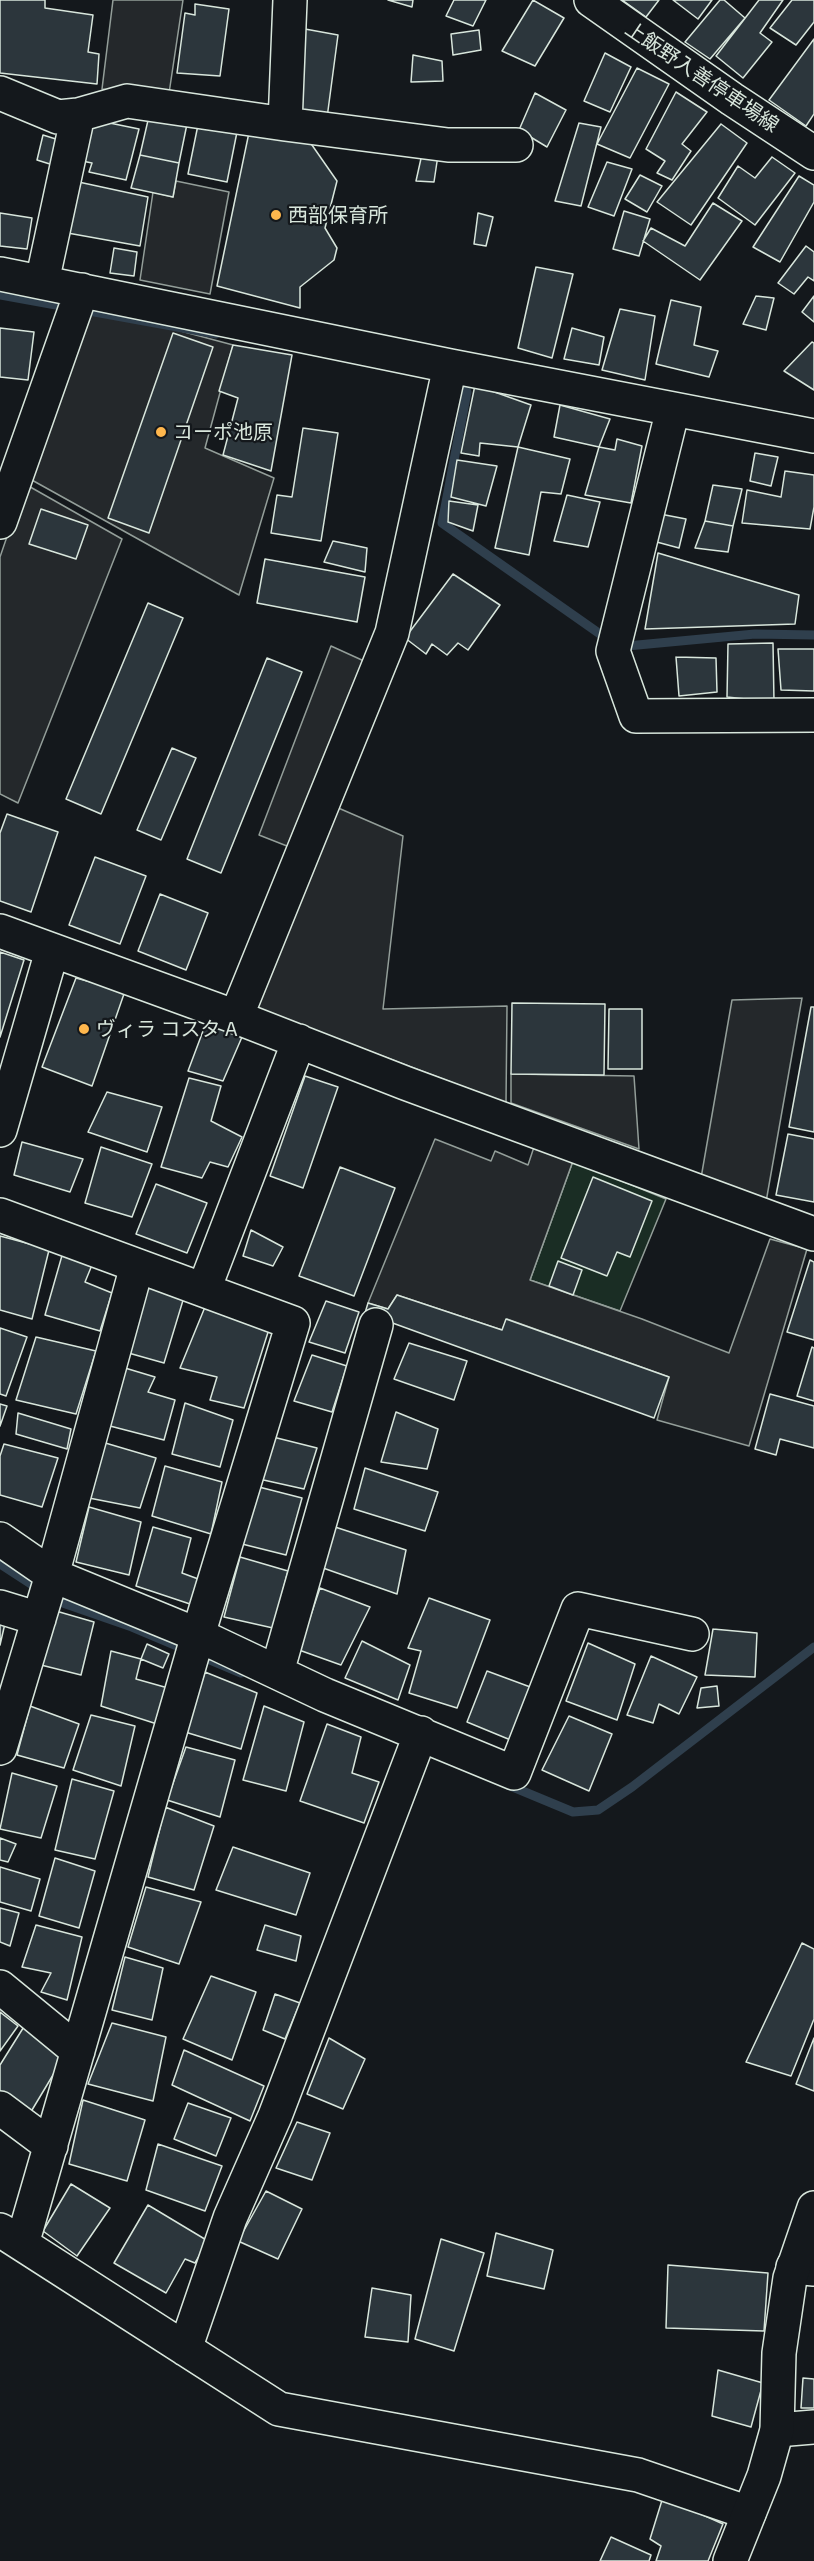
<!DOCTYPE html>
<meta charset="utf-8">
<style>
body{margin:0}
canvas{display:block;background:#14181c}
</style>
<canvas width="814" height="2561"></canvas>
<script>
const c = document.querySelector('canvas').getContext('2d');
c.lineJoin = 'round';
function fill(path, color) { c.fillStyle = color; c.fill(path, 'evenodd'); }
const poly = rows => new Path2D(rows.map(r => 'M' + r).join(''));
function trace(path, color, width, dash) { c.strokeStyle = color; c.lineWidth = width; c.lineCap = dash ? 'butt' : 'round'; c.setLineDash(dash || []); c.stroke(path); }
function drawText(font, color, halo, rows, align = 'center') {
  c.font = font + ' "Exo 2","Noto Sans JP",sans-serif'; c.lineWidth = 4.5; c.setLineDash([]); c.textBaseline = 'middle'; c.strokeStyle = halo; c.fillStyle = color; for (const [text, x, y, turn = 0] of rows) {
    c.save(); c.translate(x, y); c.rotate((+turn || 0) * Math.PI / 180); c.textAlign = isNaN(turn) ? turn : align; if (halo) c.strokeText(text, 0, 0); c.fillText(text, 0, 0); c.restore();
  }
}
const green = poly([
 [573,1161,666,1199,620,1311,530,1280,573,1161]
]);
fill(green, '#1a2d24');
trace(green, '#939e99', 1.5);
const parking = poly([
 [113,0,183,0,168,100,102,89,113,0],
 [176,181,229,192,210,294,140,280,153,192,173,197,176,181],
 [88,306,233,345,205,448,274,478,239,595,30,479,88,306],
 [25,484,122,539,18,803,0,794,0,557,25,484],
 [331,646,364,661,292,848,259,835,331,646],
 [336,807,403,836,383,1009,507,1006,506,1103,253,1007,336,807],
 [802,998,766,1202,701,1178,732,1000,802,998],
 [511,1074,634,1076,639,1149,511,1103,511,1074],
 [435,1139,491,1161,495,1151,528,1165,534,1147,573,1161,530,1280,642,1319,729,1353,770,1239,807,1249,749,1446,657,1420,669,1377,507,1319,502,1330,397,1295,388,1309,368,1303,435,1139]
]);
fill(parking, '#24282b');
trace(parking, '#939e99', 1.5);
trace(poly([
 [0,295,216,334],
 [456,381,462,381,467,392,442,523,600,634,627,646,755,634,814,635],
 [0,1564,57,1601,132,1627,241,1673],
 [508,1785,573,1812,598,1810,632,1787,814,1647]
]), '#2f3f4d', 9);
const building = poly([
 [0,0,45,0,45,8,93,15,88,52,99,54,97,84,0,73,0,0],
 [388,0,413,0,412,7,388,0],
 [454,0,486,0,473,26,446,16,454,0],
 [533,0,564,18,535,66,502,51,533,0],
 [622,0,659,0,646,17,622,0],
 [673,0,712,0,698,19,673,0],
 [720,0,724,0,745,18,710,59,685,42,720,0],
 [759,0,783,0,760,33,772,42,743,78,716,56,759,0],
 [792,0,814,0,814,22,796,45,770,28,792,0],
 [195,4,229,9,220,76,177,73,185,13,195,15,195,4],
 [305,29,338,35,327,118,296,115,305,29],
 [479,30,481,50,453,55,451,34,479,30],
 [814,39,814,114,806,126,769,100,814,39],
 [605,53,631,67,610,112,584,101,605,53],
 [413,55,442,61,443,81,411,82,413,55],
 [637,68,669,84,630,158,597,144,637,68],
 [676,92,707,112,682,144,691,151,672,180,657,173,665,161,646,149,676,92],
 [535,93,566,110,547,147,519,130,535,93],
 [149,116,187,124,179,163,140,155,149,116],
 [90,119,139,129,126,180,89,172,92,163,82,161,90,119],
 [199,120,238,127,227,182,188,174,199,120],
 [251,123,305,135,337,181,325,228,337,248,334,260,300,287,300,308,217,286,251,123],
 [579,123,601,127,581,206,555,201,579,123],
 [721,124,747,143,691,225,657,202,721,124],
 [43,135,59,140,53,165,37,160,43,135],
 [422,154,438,155,434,182,416,181,422,154],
 [140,155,179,163,173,197,131,188,140,155],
 [772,157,795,173,755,225,718,198,738,166,755,178,772,157],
 [607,162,632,169,614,216,588,207,607,162],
 [640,175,662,186,647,212,625,199,640,175],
 [799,176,814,185,814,202,780,262,753,247,799,176],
 [74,181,148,197,140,246,62,232,74,181],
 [713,203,742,221,700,280,643,241,651,228,685,246,713,203],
 [624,211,650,219,639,256,613,249,624,211],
 [0,213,32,218,27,249,0,246,0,213],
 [478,213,493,217,486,246,474,244,478,213],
 [806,246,814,252,814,281,808,277,794,294,778,283,806,246],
 [114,248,137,252,134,276,110,273,114,248],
 [536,267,573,274,552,358,518,348,536,267],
 [756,296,774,298,766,330,743,324,756,296],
 [814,296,814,322,802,312,814,296],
 [671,300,701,307,694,345,718,351,709,377,656,364,671,300],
 [620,309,655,316,645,380,602,370,620,309],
 [0,328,34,332,28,380,0,377,0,328],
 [572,328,604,337,599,365,564,359,572,328],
 [173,333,213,347,149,533,108,518,173,333],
 [812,342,814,343,814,390,784,371,812,342],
 [233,345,292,355,271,471,223,455,238,398,219,391,233,345],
 [475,385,531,405,518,447,480,443,479,456,461,453,475,385],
 [560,405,610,419,599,447,554,437,560,405],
 [303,428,338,433,321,541,271,533,277,495,292,497,303,428],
 [617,439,642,446,631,503,585,495,599,447,615,450,617,439],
 [518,447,570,459,561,494,541,492,529,555,495,548,518,447],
 [755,453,778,457,771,486,750,481,755,453],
 [457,460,497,466,486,506,451,497,457,460],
 [785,471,814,475,814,507,810,529,742,523,747,490,781,497,785,471],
 [713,485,742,489,733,526,705,521,713,485],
 [567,495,600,502,588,547,554,541,567,495],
 [449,501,478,505,473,531,448,522,449,501],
 [41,509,88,525,76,559,29,544,41,509],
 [660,514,686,519,679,548,653,541,660,514],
 [705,521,733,526,728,552,695,548,705,521],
 [333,541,367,548,365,572,324,562,333,541],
 [658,553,799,595,795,624,645,629,658,553],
 [265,559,365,577,357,622,257,603,265,559],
 [453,574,500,605,468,650,458,643,447,655,432,644,426,654,405,638,453,574],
 [148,603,183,618,101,814,66,799,148,603],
 [773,643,774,702,727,697,728,644,773,643],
 [778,649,814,649,814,691,781,690,778,649],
 [676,657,716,658,717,692,679,696,676,657],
 [267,658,302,672,221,873,187,859,267,658],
 [172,748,196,758,161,840,137,830,172,748],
 [7,814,58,832,31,912,0,901,0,833,7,814],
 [95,857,146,876,120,944,69,925,95,857],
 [160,894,208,913,186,970,138,951,160,894],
 [0,952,24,960,0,1037,0,952],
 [76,978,125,991,92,1086,42,1067,76,978],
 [512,1003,605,1004,604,1075,511,1074,512,1003],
 [811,1007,814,1007,814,1132,789,1127,811,1007],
 [609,1009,642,1009,642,1069,608,1069,609,1009],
 [206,1023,242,1037,223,1081,188,1071,206,1023],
 [305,1076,338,1087,303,1188,270,1176,305,1076],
 [189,1078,221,1086,211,1121,242,1137,228,1167,210,1162,202,1178,161,1167,189,1078],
 [107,1092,162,1107,147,1152,88,1132,107,1092],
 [788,1134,814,1139,814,1202,776,1195,788,1134],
 [22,1142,83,1159,70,1192,14,1175,22,1142],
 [101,1147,152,1164,132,1217,85,1203,101,1147],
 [340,1167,395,1188,354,1296,299,1276,340,1167],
 [593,1177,652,1201,630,1257,617,1252,607,1276,561,1258,593,1177],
 [156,1184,207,1203,187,1253,136,1234,156,1184],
 [251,1230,283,1247,273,1266,243,1256,251,1230],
 [0,1236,30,1244,33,1239,50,1246,32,1319,0,1310,0,1236],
 [63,1252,92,1265,85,1282,112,1293,100,1331,45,1315,63,1252],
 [810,1260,814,1262,814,1340,787,1332,810,1260],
 [558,1261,582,1270,573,1295,549,1286,558,1261],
 [148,1285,184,1297,164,1363,125,1352,148,1285],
 [397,1295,502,1330,506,1319,669,1377,654,1418,365,1313,368,1303,388,1309,397,1295],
 [326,1301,359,1312,345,1353,309,1342,326,1301],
 [205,1307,270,1326,244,1408,210,1400,217,1377,180,1368,205,1307],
 [0,1328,27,1337,6,1396,0,1394,0,1328],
 [36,1337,96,1351,76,1414,16,1400,36,1337],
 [409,1343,467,1361,454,1400,394,1379,409,1343],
 [812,1347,814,1348,814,1401,797,1396,812,1347],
 [312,1355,347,1366,332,1412,294,1401,312,1355],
 [125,1368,155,1377,148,1392,175,1400,164,1440,110,1426,125,1368],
 [770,1394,814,1406,814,1448,780,1439,776,1455,755,1449,770,1394],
 [185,1403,233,1420,220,1467,172,1454,185,1403],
 [0,1404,7,1406,0,1426,0,1404],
 [396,1412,438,1429,427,1469,381,1462,396,1412],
 [18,1413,71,1429,67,1449,16,1434,18,1413],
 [273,1437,317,1448,304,1489,259,1479,273,1437],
 [102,1442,156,1458,140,1508,89,1498,102,1442],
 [4,1444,58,1458,42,1507,0,1495,0,1456,4,1444],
 [165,1466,222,1482,211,1534,152,1516,165,1466],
 [365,1468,438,1492,425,1531,354,1509,365,1468],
 [259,1487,302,1498,286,1555,242,1544,259,1487],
 [89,1507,141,1522,129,1575,76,1562,89,1507],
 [153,1527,191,1538,182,1573,201,1580,190,1604,136,1586,153,1527],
 [335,1527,406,1550,397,1594,323,1568,335,1527],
 [240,1557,288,1571,273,1628,224,1617,240,1557],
 [320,1588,370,1607,341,1665,299,1650,320,1588],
 [429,1598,490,1620,457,1708,409,1693,421,1651,408,1648,429,1598],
 [56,1611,94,1622,81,1675,41,1665,56,1611],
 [0,1618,6,1619,0,1645,0,1618],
 [713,1629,757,1633,755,1677,705,1675,713,1629],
 [362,1641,410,1665,398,1700,345,1678,362,1641],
 [588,1643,635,1664,617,1720,566,1701,588,1643],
 [147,1644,169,1654,163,1668,141,1659,147,1644],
 [111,1651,141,1659,136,1679,168,1688,157,1724,101,1706,111,1651],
 [651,1656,697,1677,679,1714,659,1704,653,1723,627,1715,651,1656],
 [487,1671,533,1688,513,1741,467,1722,487,1671],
 [205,1672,257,1693,241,1749,185,1732,205,1672],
 [717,1686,719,1706,697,1708,701,1688,717,1686],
 [30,1706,79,1724,64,1768,17,1755,30,1706],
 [264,1706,304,1722,286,1791,243,1780,264,1706],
 [91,1715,135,1726,121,1786,73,1770,91,1715],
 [569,1716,612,1734,589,1791,542,1770,569,1716],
 [327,1724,361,1737,352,1773,379,1782,364,1823,300,1801,327,1724],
 [186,1747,235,1760,220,1817,167,1800,186,1747],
 [12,1773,57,1786,41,1838,0,1829,12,1773],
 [72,1779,114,1791,95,1859,55,1850,72,1779],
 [165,1807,214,1826,194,1890,148,1877,165,1807],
 [0,1838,16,1844,8,1862,0,1860,0,1838],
 [233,1847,310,1873,296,1915,216,1890,233,1847],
 [55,1858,95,1871,79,1928,39,1916,55,1858],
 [0,1867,40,1879,31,1911,0,1902,0,1867],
 [146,1887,201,1902,179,1964,128,1947,146,1887],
 [0,1908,19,1913,10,1946,0,1942,0,1908],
 [36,1925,82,1937,67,2000,41,1992,51,1973,22,1967,36,1925],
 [265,1925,301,1936,296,1961,257,1950,265,1925],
 [802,1943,814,1949,814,2019,791,2076,746,2062,802,1943],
 [125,1957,163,1968,152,2020,112,2010,125,1957],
 [211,1976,256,1992,232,2060,183,2039,211,1976],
 [275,1994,300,2003,285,2039,263,2030,275,1994],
 [0,2012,18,2026,0,2051,0,2012],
 [112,2023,166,2037,153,2101,88,2084,112,2023],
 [25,2025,65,2055,29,2115,0,2091,0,2065,25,2025],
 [329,2038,365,2059,343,2109,307,2094,329,2038],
 [814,2038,814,2091,796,2084,814,2038],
 [184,2050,264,2086,250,2121,172,2085,184,2050],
 [83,2100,145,2120,127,2181,69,2164,83,2100],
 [188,2103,231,2118,216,2156,174,2139,188,2103],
 [297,2122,330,2133,312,2180,276,2168,297,2122],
 [158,2144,222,2166,205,2211,146,2190,158,2144],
 [71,2184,110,2208,77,2256,43,2231,71,2184],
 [266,2191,302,2209,278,2259,238,2241,266,2191],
 [148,2205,208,2241,195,2263,185,2259,166,2293,114,2263,148,2205],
 [496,2233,553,2250,544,2289,487,2276,496,2233],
 [441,2239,484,2253,454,2351,415,2339,441,2239],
 [668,2265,768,2273,764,2331,666,2328,668,2265],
 [372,2288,411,2295,408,2342,365,2337,372,2288],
 [718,2370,763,2383,751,2427,712,2416,718,2370],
 [803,2378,814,2379,814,2408,801,2408,803,2378],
 [663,2497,723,2524,708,2561,656,2561,661,2546,650,2539,663,2497],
 [611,2537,651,2555,649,2561,600,2561,611,2537]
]);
fill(building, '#2c363c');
trace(building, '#d8e6dc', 1.5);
const minor = poly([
 [0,93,58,117,78,115],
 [285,124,290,0],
 [0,274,450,366,814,436],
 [42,282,78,115,127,101,285,124,448,145,516,145],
 [673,409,613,651,636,716,814,715],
 [0,522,82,290],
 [0,931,236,1017,405,1083,814,1234],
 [236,1017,392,633,450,366],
 [0,1130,52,951],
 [0,1215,293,1323,198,1635,22,2244],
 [204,1289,299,1041],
 [0,1539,52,1575,198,1635,325,1695,514,1773,578,1609,692,1634],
 [0,1607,39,1619],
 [277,1672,376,1325],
 [0,1748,52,1575,137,1266],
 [0,1987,78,2051],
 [0,2108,51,2146],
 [0,2230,279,2409,638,2475,749,2513],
 [793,2267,814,2269],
 [185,2349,230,2218,275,2116,421,1733],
 [777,2430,814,2427]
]);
const major = poly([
 [591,0,732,99,814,153],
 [730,2561,764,2476,777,2430,779,2353,790,2278,814,2208]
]);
trace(minor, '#d8e6dc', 36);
trace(major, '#d8e6dc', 36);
trace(minor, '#14181c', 33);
trace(major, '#14181c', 33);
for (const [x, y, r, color] of [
 [276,215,6,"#ffb74d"],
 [161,432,6,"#ffb74d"],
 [84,1029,6,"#ffb74d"]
]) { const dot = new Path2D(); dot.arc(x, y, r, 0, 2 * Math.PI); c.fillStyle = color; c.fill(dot); trace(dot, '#14181c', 2); }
drawText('20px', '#d8e6dc', '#14181c', [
 ["上飯野入善停車場線",702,77,34]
]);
drawText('20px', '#d8e6dc', '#14181c', [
 ["西部保育所",288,215],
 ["コーポ池原",173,432],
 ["ヴィラ コスタ A",96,1029]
], 'left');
</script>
